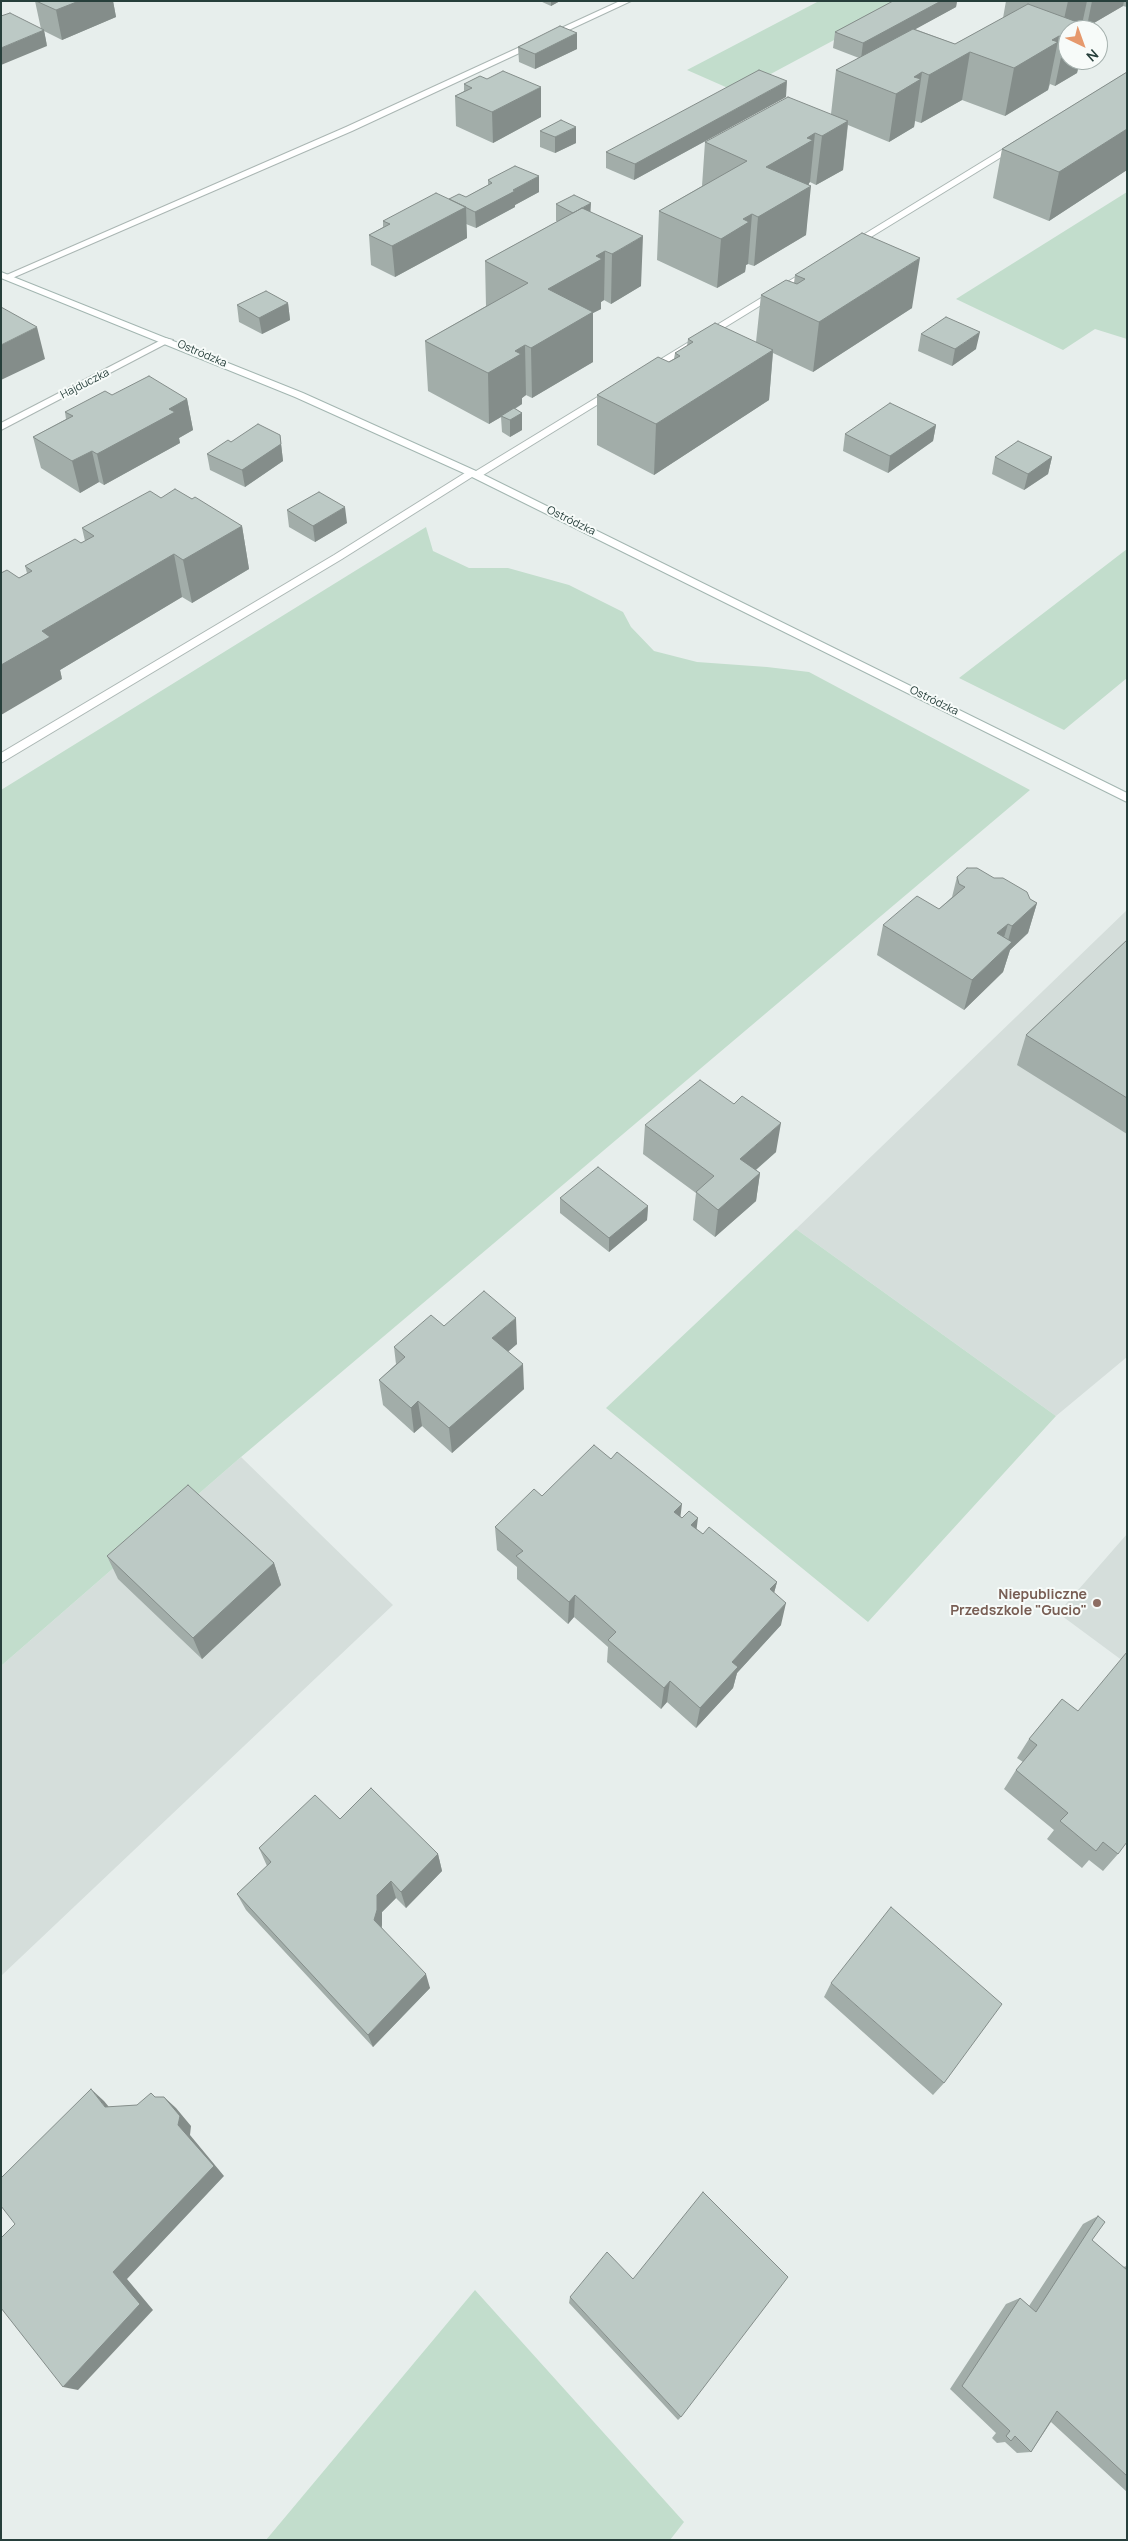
<!DOCTYPE html>
<meta charset="utf-8">
<style>
body{margin:0}
#map{position:relative;width:1128px;height:2541px;overflow:hidden;background:#e7eeec;font-family:Manrope,sans-serif}
canvas{display:block}
.frame{position:absolute;inset:0;border:2px solid #273f3b;pointer-events:none}
.north{position:absolute;left:1058px;top:20px;width:50px;height:50px;box-sizing:border-box;background:#f7fbf9;border:1px solid #a4b0ad;border-radius:50%;rotate:138deg;font-size:14px;font-weight:700;line-height:20px;text-align:center;color:#273f3b}
.north::after{content:'';display:block;margin:auto;width:18px;height:22px;background:#e6996d;clip-path:polygon(50% 0,100% 100%,50% 72%,0 100%)}
</style>
<div id="map">
<canvas width="1128" height="2541"></canvas>
<div class="frame"></div>
<div class="north">N</div>
</div>
<script>
const c = document.querySelector('canvas').getContext('2d');
c.lineJoin = 'round';
function fill(path, color) { c.fillStyle = color; c.fill(path, 'evenodd'); }
const poly = rows => new Path2D(rows.map(r => 'M' + r).join(''));
function trace(path, color, width, dash) { c.strokeStyle = color; c.lineWidth = width; c.lineCap = dash ? 'butt' : 'round'; c.setLineDash(dash || []); c.stroke(path); }
function drawText(font, color, halo, rows, align = 'center') {
  c.font = font + ' Manrope,sans-serif'; c.lineWidth = 4; c.setLineDash([]); c.textBaseline = 'middle'; c.strokeStyle = halo; c.fillStyle = color; for (const [text, x, y, turn = 0] of rows) {
    c.save(); c.translate(x, y); c.rotate((+turn || 0) * Math.PI / 180); c.textAlign = isNaN(turn) ? turn : align; if (halo) c.strokeText(text, 0, 0); c.fillText(text, 0, 0); c.restore();
  }
}
fill(poly([
 [1127,910,1127,1357,1056,1416,796,1229],
 [241,1457,393,1605,1,1976,1,1666],
 [1127,1534,1127,1664,1058,1613]
]), '#d5dedb');
fill(poly([
 [819,1,907,1,737,92,687,70],
 [1127,192,1127,339,1095,329,1063,350,956,299],
 [426,527,433,551,469,568,508,568,569,585,623,612,631,627,654,651,697,662,767,667,809,672,1030,790,241,1457,1,1666,1,790],
 [1127,549,1127,678,1064,730,959,678],
 [796,1229,1056,1416,868,1622,606,1408],
 [475,2290,684,2522,670,2540,266,2540]
]), '#c2ddcc');
const lane = poly([
 [620,1,631,1,352,131,10,279,2,277,346,127,620,1],
 [1018,140,1022,143,1021,145,853,248,845,246,1018,140],
 [812,267,815,268,815,272,652,372,643,370,812,267],
 [609,390,618,392,480,477,472,477,342,559,1,763,1,753,334,555,468,471,476,471,609,390]
]);
const street = poly([
 [165,338,173,340,1,430,1,423,165,338]
]);
const secondary = poly([
 [1,272,303,393,476,471,1127,793,1127,802,468,475,295,397,1,278,1,272]
]);
trace(lane, '#aab6b3', 2);
trace(street, '#aab6b3', 2);
trace(secondary, '#a3b6b1', 2);
fill(lane, '#fff');
fill(street, '#fff');
fill(secondary, '#fff');
fill(poly([
 [35,1,113,1,116,17,62,40,44,31,47,46,41,29],
 [540,1,560,1,551,6],
 [893,1,957,1,956,7,915,29,955,44,1003,18,1006,1,1127,1,1127,7,1123,6,1087,27,1087,30,1068,30,1068,60,1080,60,1077,73,1055,86,1050,84,1048,90,1005,116,962,100,921,123,915,121,914,127,889,142,848,125,843,170,816,185,810,182,809,183,806,235,754,266,748,264,746,265,745,272,717,288,657,260,659,211,702,186,705,142,831,114,836,70,859,58,833,48,835,32],
 [577,33,577,49,535,69,519,62,518,47],
 [1127,72,1127,170,1049,221,993,198,1002,149],
 [487,79,541,117,493,143,456,126,455,96,464,91,464,84],
 [786,97,634,180,606,168,606,152],
 [540,131,576,143,555,153,540,147],
 [488,180,539,192,515,205,515,207,476,228,466,224,467,238,395,277,371,265,369,235,383,227,383,221,449,199,466,197,488,185],
 [556,204,591,212,641,286,611,304,604,300,601,302,601,309,593,313,593,362,532,398,526,395,522,398,522,404,515,409,522,413,522,430,510,437,502,432,501,417,489,424,428,391,425,341,486,306,485,261,558,221,556,221],
 [795,275,912,308,813,372,773,353,769,400,654,475,597,445,597,395,669,362,674,359,675,353,687,346,688,339,756,342,761,295,794,283],
 [288,303,290,320,262,334,239,322,237,305],
 [921,334,976,349,952,366,918,351],
 [112,395,187,399,193,430,179,438,180,443,104,485,99,482,80,493,41,468,33,437,66,419,65,412],
 [936,425,933,441,888,473,843,451,845,434],
 [280,435,283,461,245,487,210,470,207,454,231,442],
 [995,457,1052,457,1048,474,1024,490,992,474],
 [161,498,192,499,242,526,249,569,192,603,182,597,60,670,62,679,19,578,27,573,25,566,85,541,82,528],
 [287,510,347,523,315,542,289,527],
 [957,877,1030,899,1037,903,1028,933,1010,950,1003,972,964,1010,877,955,883,925,939,909,952,897],
 [1127,940,1127,1134,1017,1065,1026,1035],
 [645,1125,776,1152,756,1170,760,1173,756,1201,715,1237,693,1220,696,1193,643,1154],
 [560,1198,648,1206,647,1220,609,1252,560,1213],
 [517,1344,508,1351,524,1389,452,1453,422,1426,414,1433,383,1405,379,1380,396,1364,394,1347],
 [542,1496,680,1516,703,1534,777,1582,774,1593,781,1625,737,1673,733,1688,696,1728,667,1702,661,1709,607,1662,608,1647,574,1617,568,1624,517,1579,517,1567,497,1550,495,1527],
 [107,1556,274,1563,281,1585,202,1659,118,1579],
 [1062,1699,1118,1854,1103,1871,1089,1860,1082,1868,1047,1839,1054,1830,1004,1789,1016,1770,1023,1762,1017,1758,1029,1739],
 [340,1819,438,1854,442,1871,406,1908,396,1898,382,1912,382,1928,430,1988,373,2047,246,1910,237,1894,267,1866,259,1848],
 [831,1983,944,2083,933,2095,824,1997],
 [1098,2216,1092,2240,1123,2267,1127,2266,1127,2492,1051,2422,1031,2452,1017,2453,1005,2442,997,2443,992,2438,996,2433,950,2389,1006,2304,1020,2298,1029,2306,1083,2224],
 [570,2297,681,2417,678,2420,569,2303]
]), '#a2ada9');
fill(poly([
 [79,1,113,1,116,17,62,40,56,10],
 [551,1,560,1,551,6],
 [941,1,957,1,956,7,861,59,863,43],
 [1068,1,1087,1,1081,29,1087,26,1092,1,1124,1,1123,6,1087,27,1087,30,1068,30,1068,60,1080,60,1077,73,1055,86,1065,38,1060,37],
 [44,30,47,46,1,65,1,48],
 [577,33,577,49,535,69,535,54],
 [1059,36,1048,90,1005,116,1014,68,1052,40],
 [970,52,962,100,921,123,929,75],
 [922,72,914,127,889,142,896,94,914,77],
 [787,81,786,97,634,180,635,164],
 [541,87,541,117,493,143,492,112],
 [848,121,843,170,816,185,822,136],
 [576,127,576,143,555,153,555,137],
 [1127,129,1127,170,1049,221,1059,172],
 [815,133,810,182,809,183,808,188,811,186,806,235,754,266,758,217,766,167,807,138],
 [539,176,539,192,515,205,515,207,476,228,475,212,513,190],
 [591,203,590,219,573,213],
 [466,207,467,238,395,277,392,246],
 [752,214,748,264,746,265,745,272,717,288,721,239,743,219],
 [643,236,641,286,611,304,612,254],
 [605,251,604,300,601,302,601,309,593,313,593,362,532,398,531,348,548,289,596,256],
 [920,258,912,308,813,372,819,322],
 [288,303,290,320,262,334,259,318],
 [37,327,45,359,1,380,1,345],
 [980,332,976,349,952,366,955,349],
 [525,345,526,395,522,398,522,404,502,416,501,416,501,417,489,424,488,373,515,351],
 [773,350,769,400,654,475,656,424],
 [187,399,193,430,179,438,180,443,104,485,97,454,169,409],
 [522,413,522,430,510,437,510,420],
 [936,425,933,441,888,473,890,456],
 [280,435,283,461,245,487,242,470],
 [92,451,99,482,80,493,72,461],
 [1052,457,1048,474,1024,490,1028,474],
 [345,507,347,523,315,542,313,526],
 [242,526,249,569,192,603,183,560],
 [174,554,182,597,60,670,62,679,1,715,1,665,42,631],
 [1037,903,1028,933,1010,950,1003,972,964,1010,972,980,1006,948,1012,926],
 [1008,924,999,954,997,933],
 [781,1123,776,1152,736,1187,740,1159],
 [760,1173,756,1201,715,1237,718,1210],
 [648,1206,647,1220,609,1252,609,1238],
 [516,1318,517,1344,494,1364,492,1338],
 [523,1364,524,1389,452,1453,449,1428],
 [418,1401,422,1426,414,1433,411,1408],
 [682,1504,679,1528,674,1512],
 [698,1518,695,1541,691,1525],
 [274,1563,281,1585,202,1659,193,1638],
 [777,1582,771,1604,770,1589],
 [575,1595,574,1617,568,1624,569,1602],
 [786,1603,781,1625,737,1673,733,1688,696,1728,700,1708,732,1662],
 [670,1681,667,1702,661,1709,664,1688],
 [438,1854,442,1871,406,1908,401,1892],
 [391,1881,396,1898,382,1912,382,1925,379,1935,374,1920,377,1895],
 [426,1974,430,1988,373,2047,368,2035],
 [91,2089,104,2101,118,2118,105,2107],
 [164,2097,176,2108,191,2126,190,2135,224,2176,127,2279,153,2310,78,2390,63,2387,178,2125]
]), '#848d8a');
const building = poly([
 [36,1,79,1,56,10,36,1],
 [893,1,941,1,863,43,835,32,893,1],
 [1028,4,1088,26,1080,30,1068,30,1068,37,1065,38,1059,36,1052,40,1058,42,1014,68,970,52,929,75,922,72,914,77,921,79,896,94,836,70,913,29,955,44,1028,4],
 [10,13,44,30,1,48,1,16,10,13],
 [560,26,577,33,535,54,518,47,560,26],
 [759,70,787,81,635,164,606,152,759,70],
 [503,71,541,87,492,112,455,96,472,88,464,84,480,76,487,79,503,71],
 [1127,72,1127,129,1059,172,1002,149,1127,72],
 [788,97,848,121,822,136,815,133,807,138,813,140,766,167,811,186,758,217,752,214,743,219,749,222,721,239,659,211,747,161,705,142,788,97],
 [561,120,576,127,555,137,540,131,561,120],
 [515,166,539,176,513,190,515,191,475,212,449,199,459,194,466,197,492,183,488,180,515,166],
 [436,193,466,207,392,246,369,235,390,224,383,221,436,193],
 [574,195,591,203,573,213,556,204,574,195],
 [582,208,643,236,612,254,605,251,596,256,602,259,548,289,593,312,531,348,525,345,515,351,521,354,488,373,425,341,528,283,485,261,582,208],
 [862,233,920,258,819,322,761,295,786,280,797,284,805,279,795,275,862,233],
 [266,291,288,303,259,318,237,305,266,291],
 [1,307,37,327,1,345,1,307],
 [946,317,980,332,955,349,921,334,946,317],
 [715,323,773,350,656,424,597,395,658,357,669,362,680,356,675,353,693,342,688,339,715,323],
 [149,376,187,399,169,409,175,412,97,454,92,451,72,461,33,437,73,416,65,412,105,391,112,395,149,376],
 [890,403,936,425,890,456,845,434,890,403],
 [514,408,522,413,510,420,501,416,514,408],
 [258,424,280,435,281,444,242,470,207,454,228,440,231,442,258,424],
 [1018,441,1052,457,1028,474,995,457,1018,441],
 [175,489,192,499,195,497,242,526,183,560,174,554,42,631,50,637,1,665,1,573,7,570,19,578,32,571,25,566,75,539,81,543,94,536,82,528,150,491,161,498,175,489],
 [319,492,345,507,313,526,287,510,319,492],
 [967,868,977,868,994,878,1003,878,1027,892,1030,899,1037,903,1012,926,1008,924,997,933,1012,942,972,980,883,925,917,896,939,909,965,887,959,884,957,877,967,868],
 [1127,940,1127,1098,1026,1035,1127,940],
 [700,1080,734,1104,742,1096,781,1123,740,1159,760,1173,718,1210,696,1192,714,1176,645,1125,700,1080],
 [598,1167,648,1206,609,1238,560,1198,598,1167],
 [484,1291,516,1318,492,1338,523,1364,449,1428,418,1401,411,1408,379,1380,405,1357,394,1347,431,1315,444,1326,484,1291],
 [594,1445,611,1459,617,1452,682,1504,674,1512,682,1518,689,1511,698,1518,691,1525,703,1534,709,1527,777,1582,770,1589,786,1603,732,1662,738,1667,700,1708,670,1681,664,1688,608,1640,616,1632,575,1595,569,1602,516,1556,523,1551,495,1527,534,1489,542,1496,594,1445],
 [188,1485,274,1563,193,1638,107,1556,188,1485],
 [1127,1652,1127,1842,1118,1854,1103,1842,1096,1851,1060,1821,1068,1813,1016,1770,1037,1745,1029,1739,1062,1699,1078,1711,1127,1652],
 [371,1788,438,1854,401,1892,391,1881,377,1895,377,1910,374,1920,426,1974,368,2035,237,1894,271,1862,259,1848,315,1795,340,1819,371,1788],
 [891,1907,1002,2004,944,2083,831,1983,891,1907],
 [91,2089,105,2107,137,2105,151,2093,155,2097,164,2097,180,2116,178,2125,214,2166,113,2272,140,2304,63,2387,1,2308,1,2238,15,2224,1,2206,1,2178,91,2089],
 [703,2192,788,2277,681,2417,570,2297,607,2252,633,2279,703,2192],
 [1098,2216,1105,2222,1092,2240,1127,2270,1127,2476,1057,2411,1031,2452,1015,2436,1011,2441,1006,2436,1010,2431,962,2386,1020,2298,1036,2312,1098,2216]
]);
fill(building, '#bcc9c5');
trace(building, '#848d8a', 1);
for (const [x, y, r, color] of [
 [1097,1603,5,"#8d6e63"]
]) { const dot = new Path2D(); dot.arc(x, y, r, 0, 2 * Math.PI); c.fillStyle = color; c.fill(dot); trace(dot, '#f7fbf9', 2); }
drawText('11px', '#273f3b', '#f7fbf9', [
 ["Ostródzka",202,354,23],
 ["Hajduczka",85,384,-27],
 ["Ostródzka",571,521,26],
 ["Ostródzka",934,701,26]
]);
drawText('bold 14px', '#785e54', '#f7fbf9', [
 ["Niepubliczne",1087,1595],
 ["Przedszkole \"Gucio\"",1087,1611]
], 'right');
</script>
